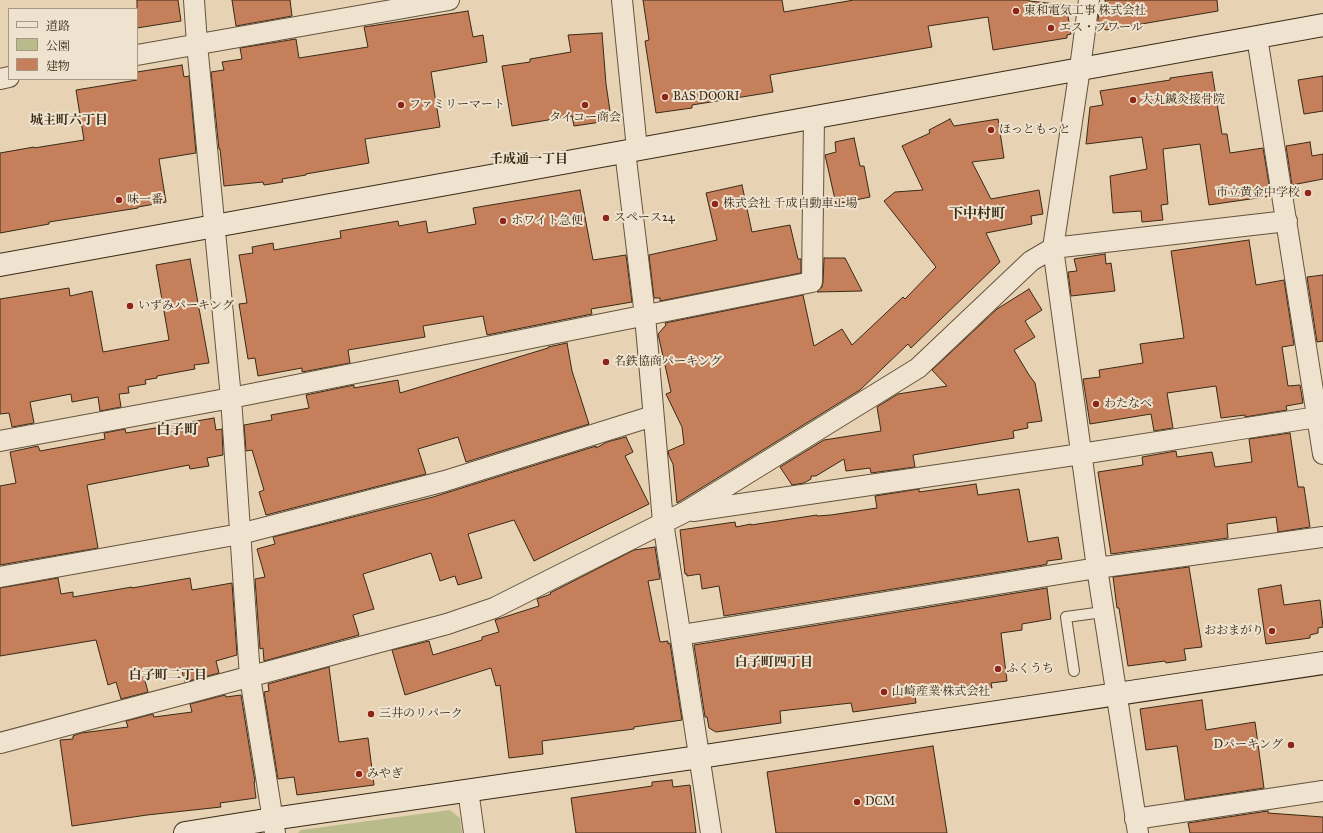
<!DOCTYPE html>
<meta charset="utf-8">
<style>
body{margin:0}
#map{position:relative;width:1323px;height:833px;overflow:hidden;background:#e7d3b4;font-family:"IM FELL Great Primer","Noto Serif JP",serif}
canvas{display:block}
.legend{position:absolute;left:8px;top:8px;width:130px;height:72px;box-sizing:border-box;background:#efe2ce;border:1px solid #a69884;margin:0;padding:5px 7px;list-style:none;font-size:12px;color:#392a16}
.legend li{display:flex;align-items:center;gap:8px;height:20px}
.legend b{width:20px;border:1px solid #a69884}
</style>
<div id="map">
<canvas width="1323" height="833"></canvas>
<ul class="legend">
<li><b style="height:5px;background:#efe2ce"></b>道路</li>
<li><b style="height:11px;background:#b9bb8a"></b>公園</li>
<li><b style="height:11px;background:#c57f5b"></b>建物</li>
</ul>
</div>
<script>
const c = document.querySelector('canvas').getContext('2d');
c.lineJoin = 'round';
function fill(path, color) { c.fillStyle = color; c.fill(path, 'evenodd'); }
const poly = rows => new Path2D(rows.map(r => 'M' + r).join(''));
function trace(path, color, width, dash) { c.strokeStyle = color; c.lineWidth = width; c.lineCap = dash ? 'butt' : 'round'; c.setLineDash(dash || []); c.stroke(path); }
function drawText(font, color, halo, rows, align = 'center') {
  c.font = font + ' "IM FELL Great Primer","Noto Serif JP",serif'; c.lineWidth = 4; c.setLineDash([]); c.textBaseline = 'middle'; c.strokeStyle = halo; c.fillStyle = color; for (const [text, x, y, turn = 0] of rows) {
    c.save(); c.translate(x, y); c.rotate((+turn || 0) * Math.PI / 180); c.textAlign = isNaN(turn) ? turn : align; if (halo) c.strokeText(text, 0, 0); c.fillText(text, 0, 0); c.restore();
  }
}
fill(poly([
 [450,810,460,818,462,833,298,833,301,830]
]), '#b9bb8a');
const building = poly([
 [137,0,178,0,181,21,137,28,137,0],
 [232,0,290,0,292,16,236,26,232,0],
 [643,0,782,0,784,12,854,0,1029,0,1029,1,1066,5,1071,34,1067,35,1067,38,993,50,988,17,928,26,932,47,770,75,773,92,692,105,692,108,656,113,645,41,649,40,643,0],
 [1105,0,1217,0,1218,11,1106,30,1097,25,1100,8,1107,9,1105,0],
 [468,11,473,37,483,35,487,62,431,72,440,127,365,139,369,163,306,174,306,175,282,179,283,182,264,185,263,182,224,186,220,149,219,149,211,72,224,70,222,62,242,59,240,48,296,39,299,58,368,47,364,27,468,11],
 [602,33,606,84,610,111,606,112,608,121,574,126,572,116,512,126,502,66,530,62,530,59,571,52,568,35,602,33],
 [182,65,184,77,189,76,196,153,159,159,166,202,138,207,138,208,49,222,49,224,0,233,0,153,34,147,34,148,84,140,76,90,137,80,137,72,182,65],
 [1212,72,1222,134,1227,134,1230,153,1263,148,1271,196,1209,205,1200,144,1163,149,1168,204,1161,205,1163,220,1142,222,1141,211,1113,213,1110,176,1147,169,1142,137,1086,144,1090,107,1103,105,1100,91,1170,80,1170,78,1212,72],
 [1323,76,1323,111,1304,114,1298,80,1323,76],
 [950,119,954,126,998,119,1004,158,972,162,991,199,1039,190,1043,214,1031,216,1032,224,986,233,1000,262,911,348,908,344,860,390,677,503,673,464,669,456,668,451,684,444,682,427,666,394,671,392,658,334,666,325,665,323,803,295,814,346,842,329,852,345,903,297,905,299,936,267,884,201,895,192,923,190,902,146,930,133,929,130,950,119],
 [854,138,860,166,864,166,870,197,836,204,825,155,836,152,835,142,854,138],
 [1310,142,1312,156,1323,154,1323,179,1292,185,1286,146,1310,142],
 [742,185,752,232,790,225,798,259,801,259,801,273,660,301,660,298,654,298,649,255,717,240,706,193,742,185],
 [580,190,593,260,626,255,632,302,591,309,592,314,487,335,483,316,423,326,425,337,348,350,350,363,302,372,302,368,258,376,255,358,248,359,239,304,247,303,239,255,253,253,252,247,273,243,274,250,341,238,340,231,398,221,399,226,426,221,428,233,476,224,473,208,580,190],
 [1249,240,1256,285,1284,280,1294,345,1282,347,1288,386,1300,385,1303,403,1286,406,1287,410,1245,417,1245,415,1221,418,1216,386,1167,393,1173,428,1154,431,1151,414,1090,424,1083,379,1100,377,1099,370,1143,363,1140,344,1184,338,1171,251,1249,240],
 [1105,254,1106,264,1111,263,1115,291,1071,296,1068,272,1077,271,1074,259,1105,254],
 [824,258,845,258,862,291,817,292,822,287,823,282,824,258],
 [190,259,209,363,194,365,195,369,157,376,157,378,145,380,146,384,128,387,129,393,119,394,121,407,100,411,98,397,72,402,71,394,30,402,34,423,12,427,9,413,0,414,0,299,69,288,70,296,92,291,103,352,169,340,156,265,190,259],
 [1323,275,1323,341,1317,342,1307,277,1323,275],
 [1029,289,1042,310,1025,321,1035,337,1014,350,1029,375,1035,383,1042,421,1027,423,1028,428,1013,431,1014,438,913,455,915,467,871,473,870,468,846,471,844,459,816,476,811,476,811,479,804,483,792,485,780,467,824,440,881,431,877,407,898,394,947,386,932,370,997,309,1029,289],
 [567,343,572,371,589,424,466,462,458,437,418,449,426,474,266,515,259,492,264,490,252,450,246,451,244,425,272,420,271,415,309,408,306,395,354,385,354,388,398,380,400,393,548,348,548,347,567,343],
 [214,418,216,430,222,429,223,455,207,458,209,466,190,469,189,465,87,485,98,548,0,565,0,486,16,483,10,452,38,446,40,451,105,439,104,433,125,429,126,433,214,418],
 [1290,433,1298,487,1304,487,1310,527,1278,532,1276,517,1227,524,1228,538,1111,554,1098,472,1143,465,1142,457,1176,451,1177,457,1212,452,1215,467,1252,462,1249,439,1290,433],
 [626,437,633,452,625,456,649,504,534,561,514,520,468,534,482,578,458,585,455,576,440,581,431,553,363,574,374,609,353,615,359,635,264,661,263,648,260,649,255,579,265,577,257,549,275,544,273,537,433,497,596,446,596,448,607,442,626,437],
 [976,484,978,495,1019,489,1028,542,1058,537,1062,559,1047,561,1047,564,1043,565,724,616,719,586,702,589,700,574,687,576,687,574,685,574,680,530,735,522,736,527,751,524,751,525,817,515,817,516,831,515,877,508,875,496,919,489,919,492,976,484],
 [655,547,660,579,648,581,660,642,668,641,668,644,670,643,682,720,634,727,634,729,542,741,543,754,509,758,500,685,496,686,491,668,405,695,392,650,429,641,433,655,482,640,482,637,499,632,495,620,539,606,537,599,551,594,550,593,634,550,655,547],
 [1189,567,1202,647,1184,649,1186,660,1166,663,1165,661,1128,666,1119,608,1117,608,1113,577,1189,567],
 [58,578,61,594,73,592,73,597,132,587,132,588,190,578,192,590,232,583,237,655,216,661,219,673,185,682,181,668,144,677,148,692,121,699,116,682,108,685,96,640,0,656,0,588,58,578],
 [1281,585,1284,605,1320,600,1323,627,1318,628,1318,633,1310,635,1310,638,1266,644,1258,589,1281,585],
 [1047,588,1051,619,1022,624,1022,630,1001,633,1007,681,991,683,992,688,953,693,953,689,915,695,916,703,853,712,851,703,780,711,781,723,716,732,709,728,707,717,705,717,694,645,1047,588],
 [329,667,339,742,368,738,374,785,297,795,294,777,278,779,264,692,269,691,268,684,329,667],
 [225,695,226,697,241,695,255,782,254,782,256,798,220,803,221,807,147,815,72,826,60,740,73,739,73,736,81,733,128,727,126,721,153,714,154,717,192,712,190,704,225,695],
 [1202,700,1206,730,1255,722,1264,788,1185,800,1177,746,1146,750,1140,709,1202,700],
 [933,746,947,833,776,833,767,772,933,746],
 [672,780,673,787,690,785,696,833,576,833,571,798,652,786,652,782,672,780],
 [1268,811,1268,813,1323,817,1323,833,1190,833,1188,823,1268,811]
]);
fill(building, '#c57f5b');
trace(building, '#392a16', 1);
const lane = poly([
 [1074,671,1066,617,1103,612]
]);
const street = poly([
 [194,0,197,44,231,398,250,677,275,833],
 [622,0,637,149],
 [1089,0,1080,68,1053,248,1097,568,1138,833],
 [1257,37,1323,454],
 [137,55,449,0],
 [0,79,9,77],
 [625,151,645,316,663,522,711,833],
 [0,441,231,398,812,282,814,117],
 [693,511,1081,454,1317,417],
 [0,577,240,534,445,481,653,416],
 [681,635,1097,568,1323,537],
 [0,743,447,624,494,608,685,512,918,368,1031,261,1053,248,1287,221],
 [468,790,474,833],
 [1135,819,1323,791]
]);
const secondary = poly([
 [0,265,1323,25],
 [185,833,272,819,699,757,1323,663]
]);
trace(lane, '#64543e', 12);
trace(street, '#64543e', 22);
trace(secondary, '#392a16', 24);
trace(lane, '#efe2ce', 10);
trace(street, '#efe2ce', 20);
trace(secondary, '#efe2ce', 22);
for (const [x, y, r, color] of [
 [1016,11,4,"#8f2418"],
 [1051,28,4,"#8f2418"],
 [665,97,4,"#8f2418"],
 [1133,100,4,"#8f2418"],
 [401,105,4,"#8f2418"],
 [585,105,4,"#8f2418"],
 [991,130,4,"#8f2418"],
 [1308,193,4,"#8f2418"],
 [119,200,4,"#8f2418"],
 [715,204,4,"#8f2418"],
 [606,218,4,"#8f2418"],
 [503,221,4,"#8f2418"],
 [130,306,4,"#8f2418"],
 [606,362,4,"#8f2418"],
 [1096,404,4,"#8f2418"],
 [1272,631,4,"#8f2418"],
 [998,669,4,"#8f2418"],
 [884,692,4,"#8f2418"],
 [371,714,4,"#8f2418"],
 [1291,745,4,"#8f2418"],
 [359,774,4,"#8f2418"],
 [857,802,4,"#8f2418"]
]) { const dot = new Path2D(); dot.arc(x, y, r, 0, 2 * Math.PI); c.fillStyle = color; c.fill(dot); trace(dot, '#efe2ce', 1.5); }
drawText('12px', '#392a16', '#efe2ce', [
 ["東和電気工事 株式会社",1024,11],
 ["エス・プワール",1059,28],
 ["BAS DOORI",673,97],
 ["大丸鍼灸接骨院",1141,100],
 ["ファミリーマート",409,105],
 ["タイコー商会",585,118,"center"],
 ["ほっともっと",999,130],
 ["市立黄金中学校",1300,193,"right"],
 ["味一番",127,200],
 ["株式会社 千成自動車工場",723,204],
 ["スペース24",614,218],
 ["ホワイト急便",511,221],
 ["いずみパーキング",138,306],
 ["名鉄協商パーキング",614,362],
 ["わたなべ",1104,404],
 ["おおまがり",1264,631,"right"],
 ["ふくうち",1006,669],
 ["山崎産業 株式会社",892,692],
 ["三井のリパーク",379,714],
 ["Dパーキング",1283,745,"right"],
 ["みやぎ",367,774],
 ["DCM",865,802]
], 'left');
drawText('bold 13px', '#392a16', '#efe2ce', [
 ["城主町六丁目",69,121],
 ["千成通一丁目",529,160],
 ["白子町四丁目",774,663],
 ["白子町二丁目",168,676]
]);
drawText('bold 14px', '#392a16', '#efe2ce', [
 ["下中村町",977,215],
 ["白子町",177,431]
]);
</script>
